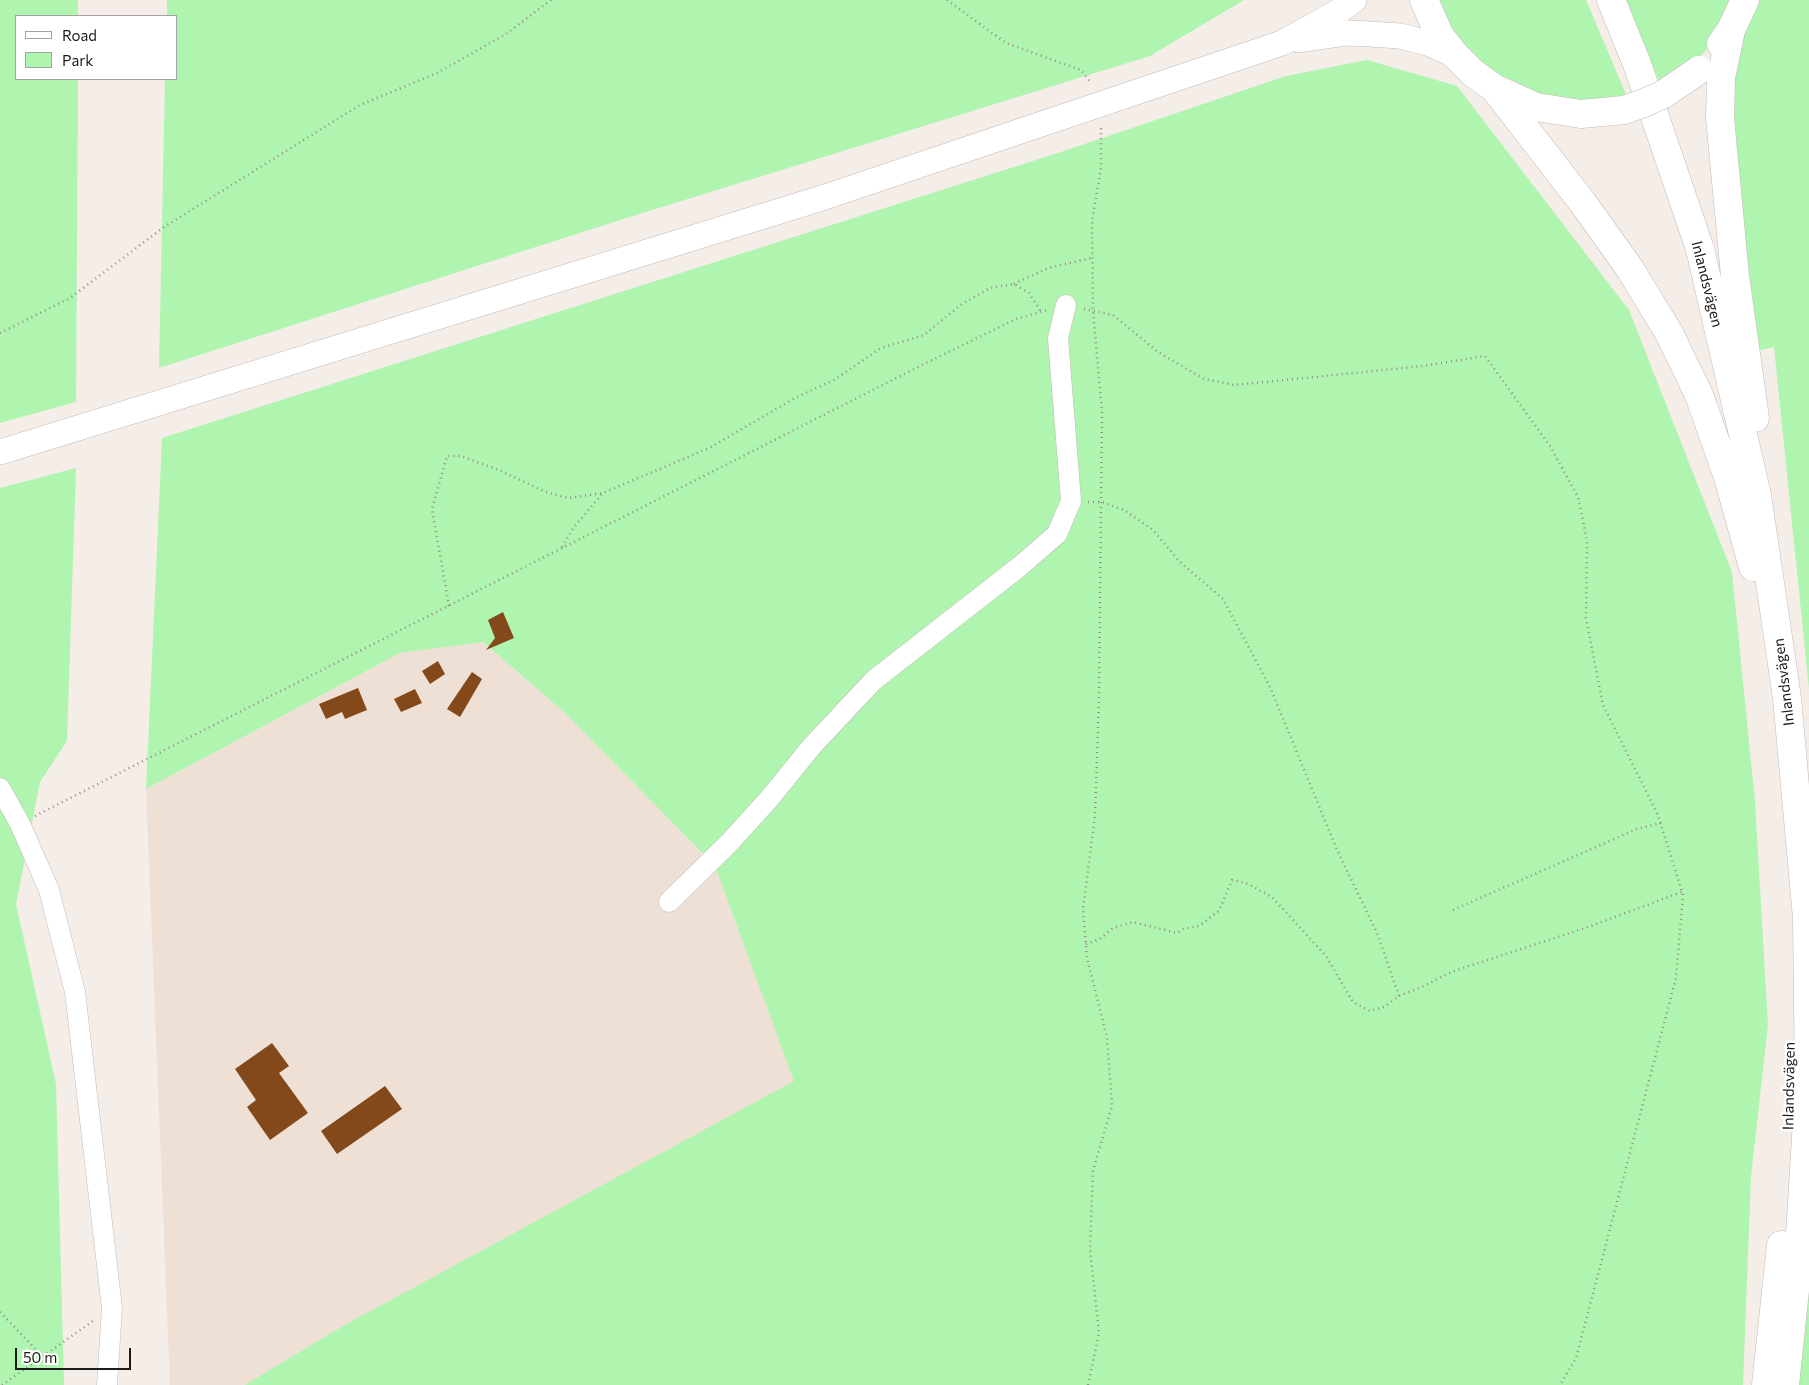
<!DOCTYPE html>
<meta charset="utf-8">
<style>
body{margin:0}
#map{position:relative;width:1809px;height:1385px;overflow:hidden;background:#f5ede8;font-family:Commissioner,sans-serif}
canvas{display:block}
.legend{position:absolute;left:15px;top:15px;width:162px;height:65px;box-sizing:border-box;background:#fff;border:1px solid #a5a3a3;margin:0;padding:6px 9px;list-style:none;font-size:15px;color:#1d1a18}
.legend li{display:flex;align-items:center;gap:10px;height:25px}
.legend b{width:25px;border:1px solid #a5a3a3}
.scale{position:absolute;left:15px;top:1348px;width:116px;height:22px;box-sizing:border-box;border:2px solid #1d1a18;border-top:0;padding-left:6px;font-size:15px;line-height:18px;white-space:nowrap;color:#1d1a18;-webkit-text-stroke:4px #fff;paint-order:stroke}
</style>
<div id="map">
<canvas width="1809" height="1385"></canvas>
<ul class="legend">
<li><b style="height:6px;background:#fff"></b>Road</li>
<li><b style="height:14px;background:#aff5af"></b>Park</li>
</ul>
<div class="scale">50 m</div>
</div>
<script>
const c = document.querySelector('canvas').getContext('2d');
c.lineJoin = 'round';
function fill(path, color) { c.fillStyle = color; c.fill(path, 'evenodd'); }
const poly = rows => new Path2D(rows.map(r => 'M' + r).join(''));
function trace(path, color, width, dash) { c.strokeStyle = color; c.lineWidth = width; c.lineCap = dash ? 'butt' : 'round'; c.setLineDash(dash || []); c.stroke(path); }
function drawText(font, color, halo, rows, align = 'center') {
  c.font = font + ' Commissioner,sans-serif'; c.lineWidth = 5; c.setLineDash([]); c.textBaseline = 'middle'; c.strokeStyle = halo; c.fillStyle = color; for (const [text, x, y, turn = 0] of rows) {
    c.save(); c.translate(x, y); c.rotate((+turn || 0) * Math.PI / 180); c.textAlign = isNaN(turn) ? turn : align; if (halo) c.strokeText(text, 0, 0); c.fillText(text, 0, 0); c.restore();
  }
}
fill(poly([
 [483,642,564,712,715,866,795,1081,251,1385,170,1385,146,789,400,653]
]), '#efe0d6');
fill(poly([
 [0,0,78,0,78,16,16,16,16,79,78,79,76,402,0,423],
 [167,0,1244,0,1150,56,620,220,159,368,165,79,176,79,176,16,167,16],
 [1435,0,1586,0,1628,99,1555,102,1489,72,1455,38],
 [1626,0,1736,0,1717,37,1701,56,1682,72,1661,86],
 [1759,0,1809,0,1809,689,1774,347,1760,350,1744,272,1726,121,1746,20],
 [1367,60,1457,86,1629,310,1732,572,1755,802,1768,1025,1751,1177,1743,1385,245,1385,343,1326,794,1081,715,866,564,712,483,642,400,653,146,789,162,438,1061,152,1286,76],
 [76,468,67,741,40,782,16,904,56,1084,64,1385,0,1385,0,488],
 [1809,1250,1809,1385,1798,1385]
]), '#aff5af');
fill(poly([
 [503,612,514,638,486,650,495,638,488,620],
 [438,661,445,674,430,684,422,671],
 [472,672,482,679,460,717,447,709],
 [358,688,367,710,345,719,342,712,326,719,319,704],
 [415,689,422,703,401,712,394,699],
 [272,1043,289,1066,279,1073,308,1113,270,1140,247,1107,256,1100,235,1069],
 [385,1086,402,1109,337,1154,321,1131]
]), '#84491a');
const minor = poly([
 [0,788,20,824,49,890,75,992,112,1308,107,1385],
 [669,902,729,843,769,799,812,746,874,680,1019,567,1057,534,1071,501,1058,338,1066,305]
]);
const major = poly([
 [1299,40,1347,33,1370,34,1400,36,1428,43,1455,55],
 [0,452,822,198,1282,43,1336,13,1354,0]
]);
const highway = poly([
 [1424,0,1440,36,1455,55,1473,73,1494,88,1536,107,1581,114],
 [1611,0,1637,64,1700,249,1757,495,1787,698,1807,918,1809,1087,1799,1252,1785,1385],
 [1731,30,1721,78,1720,118,1735,276,1755,418],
 [1721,44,1731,30,1745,0],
 [1494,88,1583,203,1630,269,1669,333,1699,395,1728,477,1753,567],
 [1766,1385,1781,1245]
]);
trace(minor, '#c2bab5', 21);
trace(major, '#c2bab5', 26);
trace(highway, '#c2bab5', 29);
trace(poly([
 [947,0,1006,43,1081,70,1091,83],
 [1014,284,1048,268,1092,258],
 [1084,309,1113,315,1158,352,1204,379,1235,385,1423,366,1485,356,1550,446,1578,497,1587,540,1586,618,1603,705,1658,815,1683,895,1676,978,1576,1358,1560,1385],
 [0,333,70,298,164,227,360,105,437,73,506,34,551,0],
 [1088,502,1102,502,1124,510,1153,530,1180,562,1223,599,1270,687,1338,852,1377,933,1399,996],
 [562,547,574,527,603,493,709,448,797,397,834,380,881,348,924,335,962,304,990,288,1014,284,1029,293,1041,312],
 [449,606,432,509,447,456,461,456,501,471,546,492,568,498,603,493],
 [35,816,922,365,1016,319,1047,310],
 [1453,910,1637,829,1661,823],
 [1086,944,1100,939,1113,928,1133,922,1177,933,1183,929,1199,926,1219,911,1232,880,1248,884,1272,897,1326,956,1353,1002,1370,1011,1384,1007,1399,996,1422,987,1451,972,1588,927,1682,892],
 [0,1312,42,1356],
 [2,1385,93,1321],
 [1088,1385,1099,1333,1090,1249,1093,1171,1112,1106,1107,1037,1087,958,1083,909,1095,816,1099,697,1102,412,1093,311,1092,221,1101,168,1101,125]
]), '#928c89', 2.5, [1, 4]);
trace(minor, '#fff', 20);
trace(major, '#fff', 25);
trace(highway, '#fff', 28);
const highwayBridge = poly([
 [1581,114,1624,110,1644,103,1664,94,1699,70]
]);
trace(highwayBridge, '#c2bab5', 29, []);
trace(highwayBridge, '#fff', 28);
drawText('15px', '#1d1a18', '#fff', [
 ["Inlandsvägen",1707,284,76],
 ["Inlandsvägen",1784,682,-97],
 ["Inlandsvägen",1789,1086,-89]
]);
</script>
